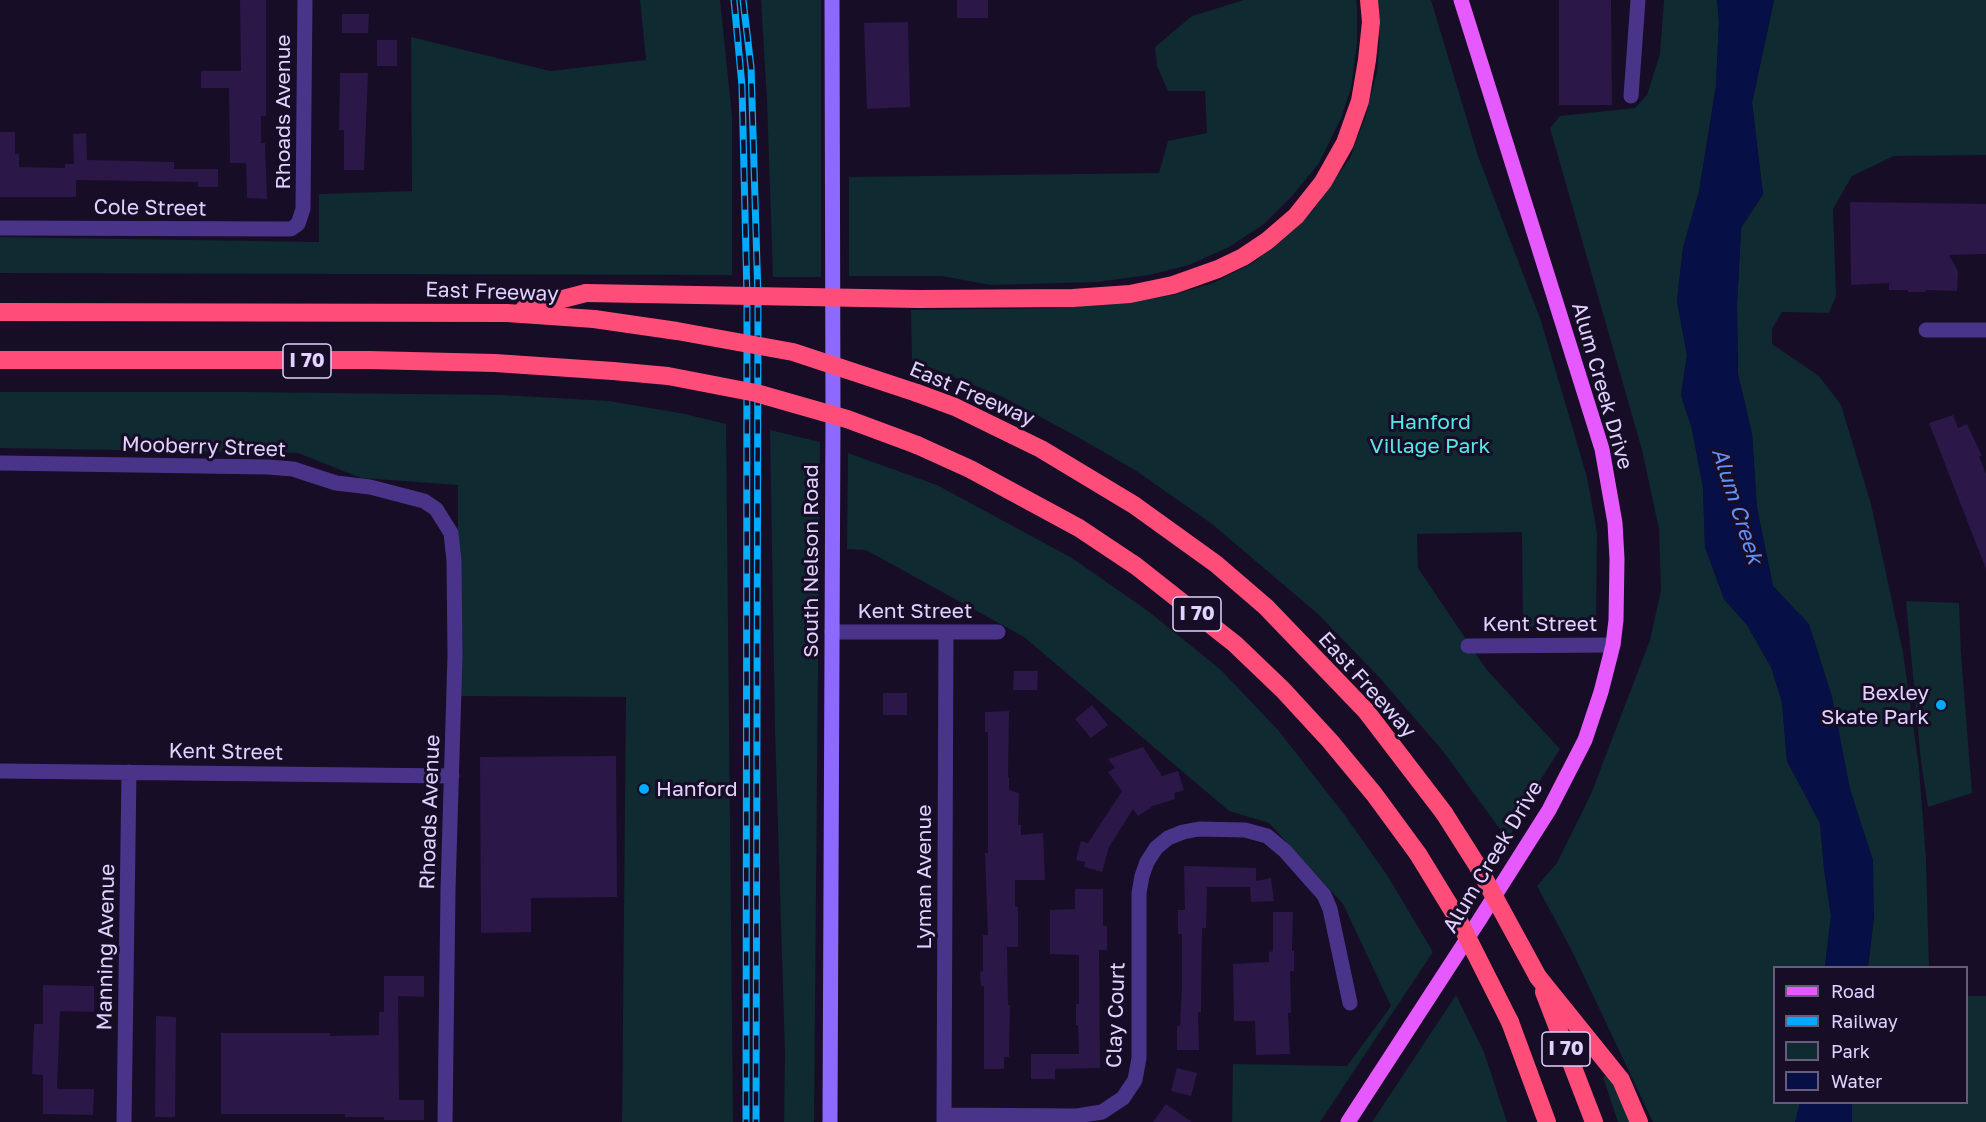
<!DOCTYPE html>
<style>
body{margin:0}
#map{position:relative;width:1986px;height:1122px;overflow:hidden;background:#170d26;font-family:"Golos Text",sans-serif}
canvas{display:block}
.legend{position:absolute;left:1773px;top:966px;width:195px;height:138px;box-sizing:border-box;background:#170d26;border:2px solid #685c7d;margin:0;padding:8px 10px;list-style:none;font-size:18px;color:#e1d2ff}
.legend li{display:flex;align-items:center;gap:12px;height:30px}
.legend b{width:30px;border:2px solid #685c7d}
</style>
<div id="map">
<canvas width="1986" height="1122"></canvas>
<ul class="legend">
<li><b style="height:8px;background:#e659ff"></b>Road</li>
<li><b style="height:8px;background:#00aafd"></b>Railway</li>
<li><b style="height:16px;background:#0f2a30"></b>Park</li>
<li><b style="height:16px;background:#060f46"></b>Water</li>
</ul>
</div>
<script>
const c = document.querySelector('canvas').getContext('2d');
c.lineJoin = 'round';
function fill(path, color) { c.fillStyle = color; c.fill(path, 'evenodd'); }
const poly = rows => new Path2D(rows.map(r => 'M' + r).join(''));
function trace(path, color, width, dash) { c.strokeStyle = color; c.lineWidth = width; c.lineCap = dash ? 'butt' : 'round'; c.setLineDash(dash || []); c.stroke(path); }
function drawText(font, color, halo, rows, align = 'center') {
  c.font = font + ' "Golos Text",sans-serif'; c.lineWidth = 6; c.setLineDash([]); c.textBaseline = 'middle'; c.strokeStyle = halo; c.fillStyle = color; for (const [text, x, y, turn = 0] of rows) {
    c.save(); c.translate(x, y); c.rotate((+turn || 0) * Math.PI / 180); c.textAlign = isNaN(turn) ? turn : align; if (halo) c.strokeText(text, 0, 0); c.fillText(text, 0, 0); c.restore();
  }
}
fill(poly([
 [640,0,720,0,732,116,732,275,0,273,0,237,319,242,319,194,412,191,411,37,550,71,646,60],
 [761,0,821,0,821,277,773,277,767,100],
 [1244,0,1356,0,1357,9,1357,43,1351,88,1341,118,1319,163,1293,195,1264,224,1229,247,1189,265,1149,275,1097,282,991,285,941,276,849,276,849,177,1159,173,1168,141,1207,133,1205,91,1168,91,1157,66,1155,47,1192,16],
 [1378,0,1431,0,1478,156,1541,321,1587,477,1597,533,1596,627,1523,627,1522,532,1417,534,1418,568,1486,669,1560,749,1526,803,1508,840,1442,750,1379,677,1318,614,1212,524,1135,470,1074,435,1003,397,912,360,911,310,1058,308,1128,302,1174,295,1213,283,1251,264,1279,243,1314,209,1350,158,1366,115,1377,71,1380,32],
 [1664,0,1717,0,1719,21,1716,86,1699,192,1683,248,1677,301,1687,355,1681,395,1692,429,1703,487,1705,547,1724,599,1747,625,1771,667,1782,702,1787,761,1820,823,1824,868,1831,916,1825,967,1774,968,1774,1102,1800,1103,1795,1122,1653,1122,1572,951,1537,886,1557,863,1591,794,1650,640,1661,590,1659,529,1642,450,1550,128,1560,116,1635,108,1647,95,1660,54],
 [1774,0,1986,0,1986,155,1894,156,1852,176,1833,209,1836,296,1829,313,1782,312,1772,329,1772,344,1819,376,1841,405,1871,504,1903,652,1919,768,1926,860,1929,967,1868,967,1874,916,1832,697,1809,625,1773,586,1757,508,1752,434,1738,374,1737,305,1741,228,1763,194,1752,103],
 [0,392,245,392,502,395,609,401,685,414,726,424,733,1122,622,1122,626,697,458,696,458,485,361,478,298,453,0,448],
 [770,430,820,442,814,1122,784,1122,785,1054,775,730],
 [848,453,937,485,1072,558,1148,611,1221,670,1278,730,1344,814,1387,875,1433,952,1320,1122,1232,1122,1233,1064,1347,1066,1391,1006,1343,904,1269,823,1229,811,1024,637,866,550,847,549],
 [1906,601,1959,603,1961,654,1972,793,1928,807,1921,762],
 [1456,995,1484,1052,1507,1122,1372,1122],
 [1967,996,1986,996,1986,1122,1852,1122,1852,1103,1966,1102],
 [1609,1073,1631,1122,1618,1122,1603,1077]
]), '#0f2a30');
fill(poly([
 [1717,0,1774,0,1752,103,1763,194,1741,228,1737,305,1738,374,1752,434,1757,508,1773,586,1809,624,1832,697,1850,789,1873,860,1874,916,1868,967,1825,967,1831,916,1824,868,1820,823,1787,761,1782,702,1771,667,1747,625,1724,599,1705,547,1703,487,1692,429,1681,395,1687,355,1677,301,1683,248,1699,192,1716,86,1719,21],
 [1800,1103,1852,1103,1852,1122,1795,1122]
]), '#060f46');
fill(poly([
 [240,0,266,0,266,116,261,116,261,143,265,143,267,199,247,198,246,163,230,163,229,88,201,88,201,71,241,71],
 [957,0,988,0,988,18,957,18],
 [1559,0,1611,0,1612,105,1559,105],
 [342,14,369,14,368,33,342,33],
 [908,22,910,107,867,109,864,23],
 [377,40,397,40,397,66,377,66],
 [340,73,368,73,364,170,344,170,344,130,339,130],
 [0,132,15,132,15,154,19,154,19,167,65,168,65,164,74,164,73,134,86,133,87,160,174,162,174,169,218,169,218,187,198,187,198,182,76,180,76,197,0,197],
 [1850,202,1986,204,1986,254,1949,255,1958,271,1957,291,1925,290,1925,292,1908,292,1908,290,1889,290,1889,283,1851,285],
 [1953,415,1958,428,1967,424,1982,456,1979,456,1986,474,1986,569,1929,423],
 [1014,671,1038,671,1037,690,1013,690],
 [883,693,907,693,907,715,883,715],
 [1092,705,1108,725,1091,738,1075,719],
 [1009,711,1008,777,1009,777,1009,790,1019,793,1018,825,1021,825,1021,835,1043,833,1045,880,1015,880,1015,907,1018,907,1018,947,1007,947,1008,1005,1010,1005,1009,1057,1004,1057,1004,1069,984,1069,984,986,981,986,980,972,983,971,983,935,988,935,985,853,988,853,988,732,985,732,985,712],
 [1143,747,1162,776,1178,771,1184,790,1174,793,1175,799,1153,806,1138,816,1133,809,1109,847,1102,872,1084,867,1085,862,1076,860,1081,841,1088,843,1122,791,1108,772,1115,768,1108,759],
 [616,756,617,897,531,898,531,932,481,933,480,757],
 [1184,866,1256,868,1256,881,1271,878,1274,901,1251,902,1250,887,1207,887,1206,928,1202,928,1201,1012,1198,1012,1199,1050,1177,1050,1177,1026,1180,1026,1182,987,1182,934,1178,934,1178,910,1185,910],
 [1075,889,1103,889,1103,926,1107,926,1107,950,1099,950,1100,1068,1055,1069,1055,1079,1031,1079,1031,1054,1079,1054,1078,1025,1076,1025,1076,1004,1079,1004,1079,955,1050,954,1050,910,1075,909],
 [1273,912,1293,912,1292,951,1294,951,1294,971,1290,971,1291,1013,1288,1013,1290,1054,1256,1055,1255,1021,1234,1021,1233,964,1269,962,1269,952,1273,951],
 [384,976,424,976,424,997,398,996,399,1100,424,1100,424,1120,384,1120,384,1117,345,1117,345,1114,221,1114,221,1033,330,1033,330,1036,379,1035,379,1012,384,1012],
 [43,985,94,986,94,1012,60,1011,57,1089,94,1089,93,1115,43,1114,43,1075,32,1074,34,1024,43,1024],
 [156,1016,176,1017,175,1117,155,1117],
 [1177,1068,1197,1073,1191,1096,1171,1091],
 [1166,1104,1192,1122,1153,1122]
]), '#2c1749');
trace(poly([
 [1631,96,1638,0],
 [0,228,291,229,298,224,303,209,305,0],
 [1926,330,1986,330],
 [0,463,268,467,293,469,336,483,370,487,424,501,436,509,451,533,454,561,455,655,448,890,445,1122],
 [832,632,998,632],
 [1468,646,1613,645],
 [0,771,452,776],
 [944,1115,1077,1116,1102,1112,1123,1098,1135,1080,1139,1058,1139,893,1142,876,1147,862,1156,848,1168,838,1183,832,1199,829,1245,830,1267,836,1285,851,1324,895,1330,909,1350,1003],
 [124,1122,129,772],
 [944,1122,946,632]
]), '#4a3489', 15);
trace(poly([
 [830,1122,833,415,832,0]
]), '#8e69ff', 15);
trace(poly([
 [1348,1122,1480,919,1549,810,1585,740,1601,692,1613,645,1616,620,1617,559,1615,523,1602,449,1461,0]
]), '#e659ff', 15);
trace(poly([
 [918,299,1073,298,1130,294,1173,285,1218,269,1243,257,1267,241,1296,216,1323,182,1345,143,1360,101,1367,60,1371,22,1369,0],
 [524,309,586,293],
 [0,312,507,313,594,319],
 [0,360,369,360,495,363,613,371],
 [917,393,955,407,1041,449,1134,505,1216,564,1266,607,1366,711,1444,813],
 [917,445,970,469,1079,528,1136,566,1235,644,1283,690,1330,741,1374,794,1418,854],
 [1538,977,1621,1080,1639,1122],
 [1544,992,1594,1122],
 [1510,1022,1547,1122]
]), '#ff4d7a', 18);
const rail = poly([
 [734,0,742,86,747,298,746,1122],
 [743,0,751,67,758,298,756,1122]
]);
trace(rail, '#00aafd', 7);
trace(rail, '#170d26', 4.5, [14]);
trace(poly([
 [586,293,918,299],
 [594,319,677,331,793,352,917,393],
 [613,371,668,376,756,393,847,419,917,445],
 [1444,813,1477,865,1538,977],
 [1418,854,1459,921,1510,1022]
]), '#ff4d7a', 18);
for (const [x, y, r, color] of [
 [1941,705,6,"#00aafd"],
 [644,789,6,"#00aafd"]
]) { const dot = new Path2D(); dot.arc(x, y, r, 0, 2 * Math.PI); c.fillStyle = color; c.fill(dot); trace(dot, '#170d26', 2); }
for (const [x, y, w] of [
 [307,361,48],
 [1197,614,48],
 [1566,1049,48]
]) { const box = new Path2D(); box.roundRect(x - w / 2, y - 17, w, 34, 4.5); c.fillStyle = '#170d26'; c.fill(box); trace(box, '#e1d2ff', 1.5); }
drawText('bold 20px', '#e1d2ff', null, [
 ["I 70",307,361],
 ["I 70",1197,614],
 ["I 70",1566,1049]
]);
drawText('21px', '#e1d2ff', '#170d26', [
 ["Rhoads Avenue",283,112,-90],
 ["Cole Street",150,208,1],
 ["East Freeway",492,292,2],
 ["Alum Creek Drive",1602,386,74],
 ["East Freeway",972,394,23],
 ["Mooberry Street",204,447,2],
 ["South Nelson Road",811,561,-90],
 ["Kent Street",915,611],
 ["Kent Street",1540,624],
 ["East Freeway",1367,685,48],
 ["Kent Street",226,752,1],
 ["Rhoads Avenue",430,812,-88],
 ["Alum Creek Drive",1493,857,-59],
 ["Lyman Avenue",924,877,-90],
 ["Manning Avenue",106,947,-89],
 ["Clay Court",1116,1015,-88]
]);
drawText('21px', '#54e9e6', '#170d26', [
 ["Hanford",1430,422],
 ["Village Park",1430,446]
]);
drawText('21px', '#e1d2ff', '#170d26', [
 ["Bexley",1929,693],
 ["Skate Park",1929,717],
 ["Hanford",656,789,"left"]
], 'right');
drawText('italic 22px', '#6091ff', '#170d26', [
 ["Alum Creek",1737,506,72]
]);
</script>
